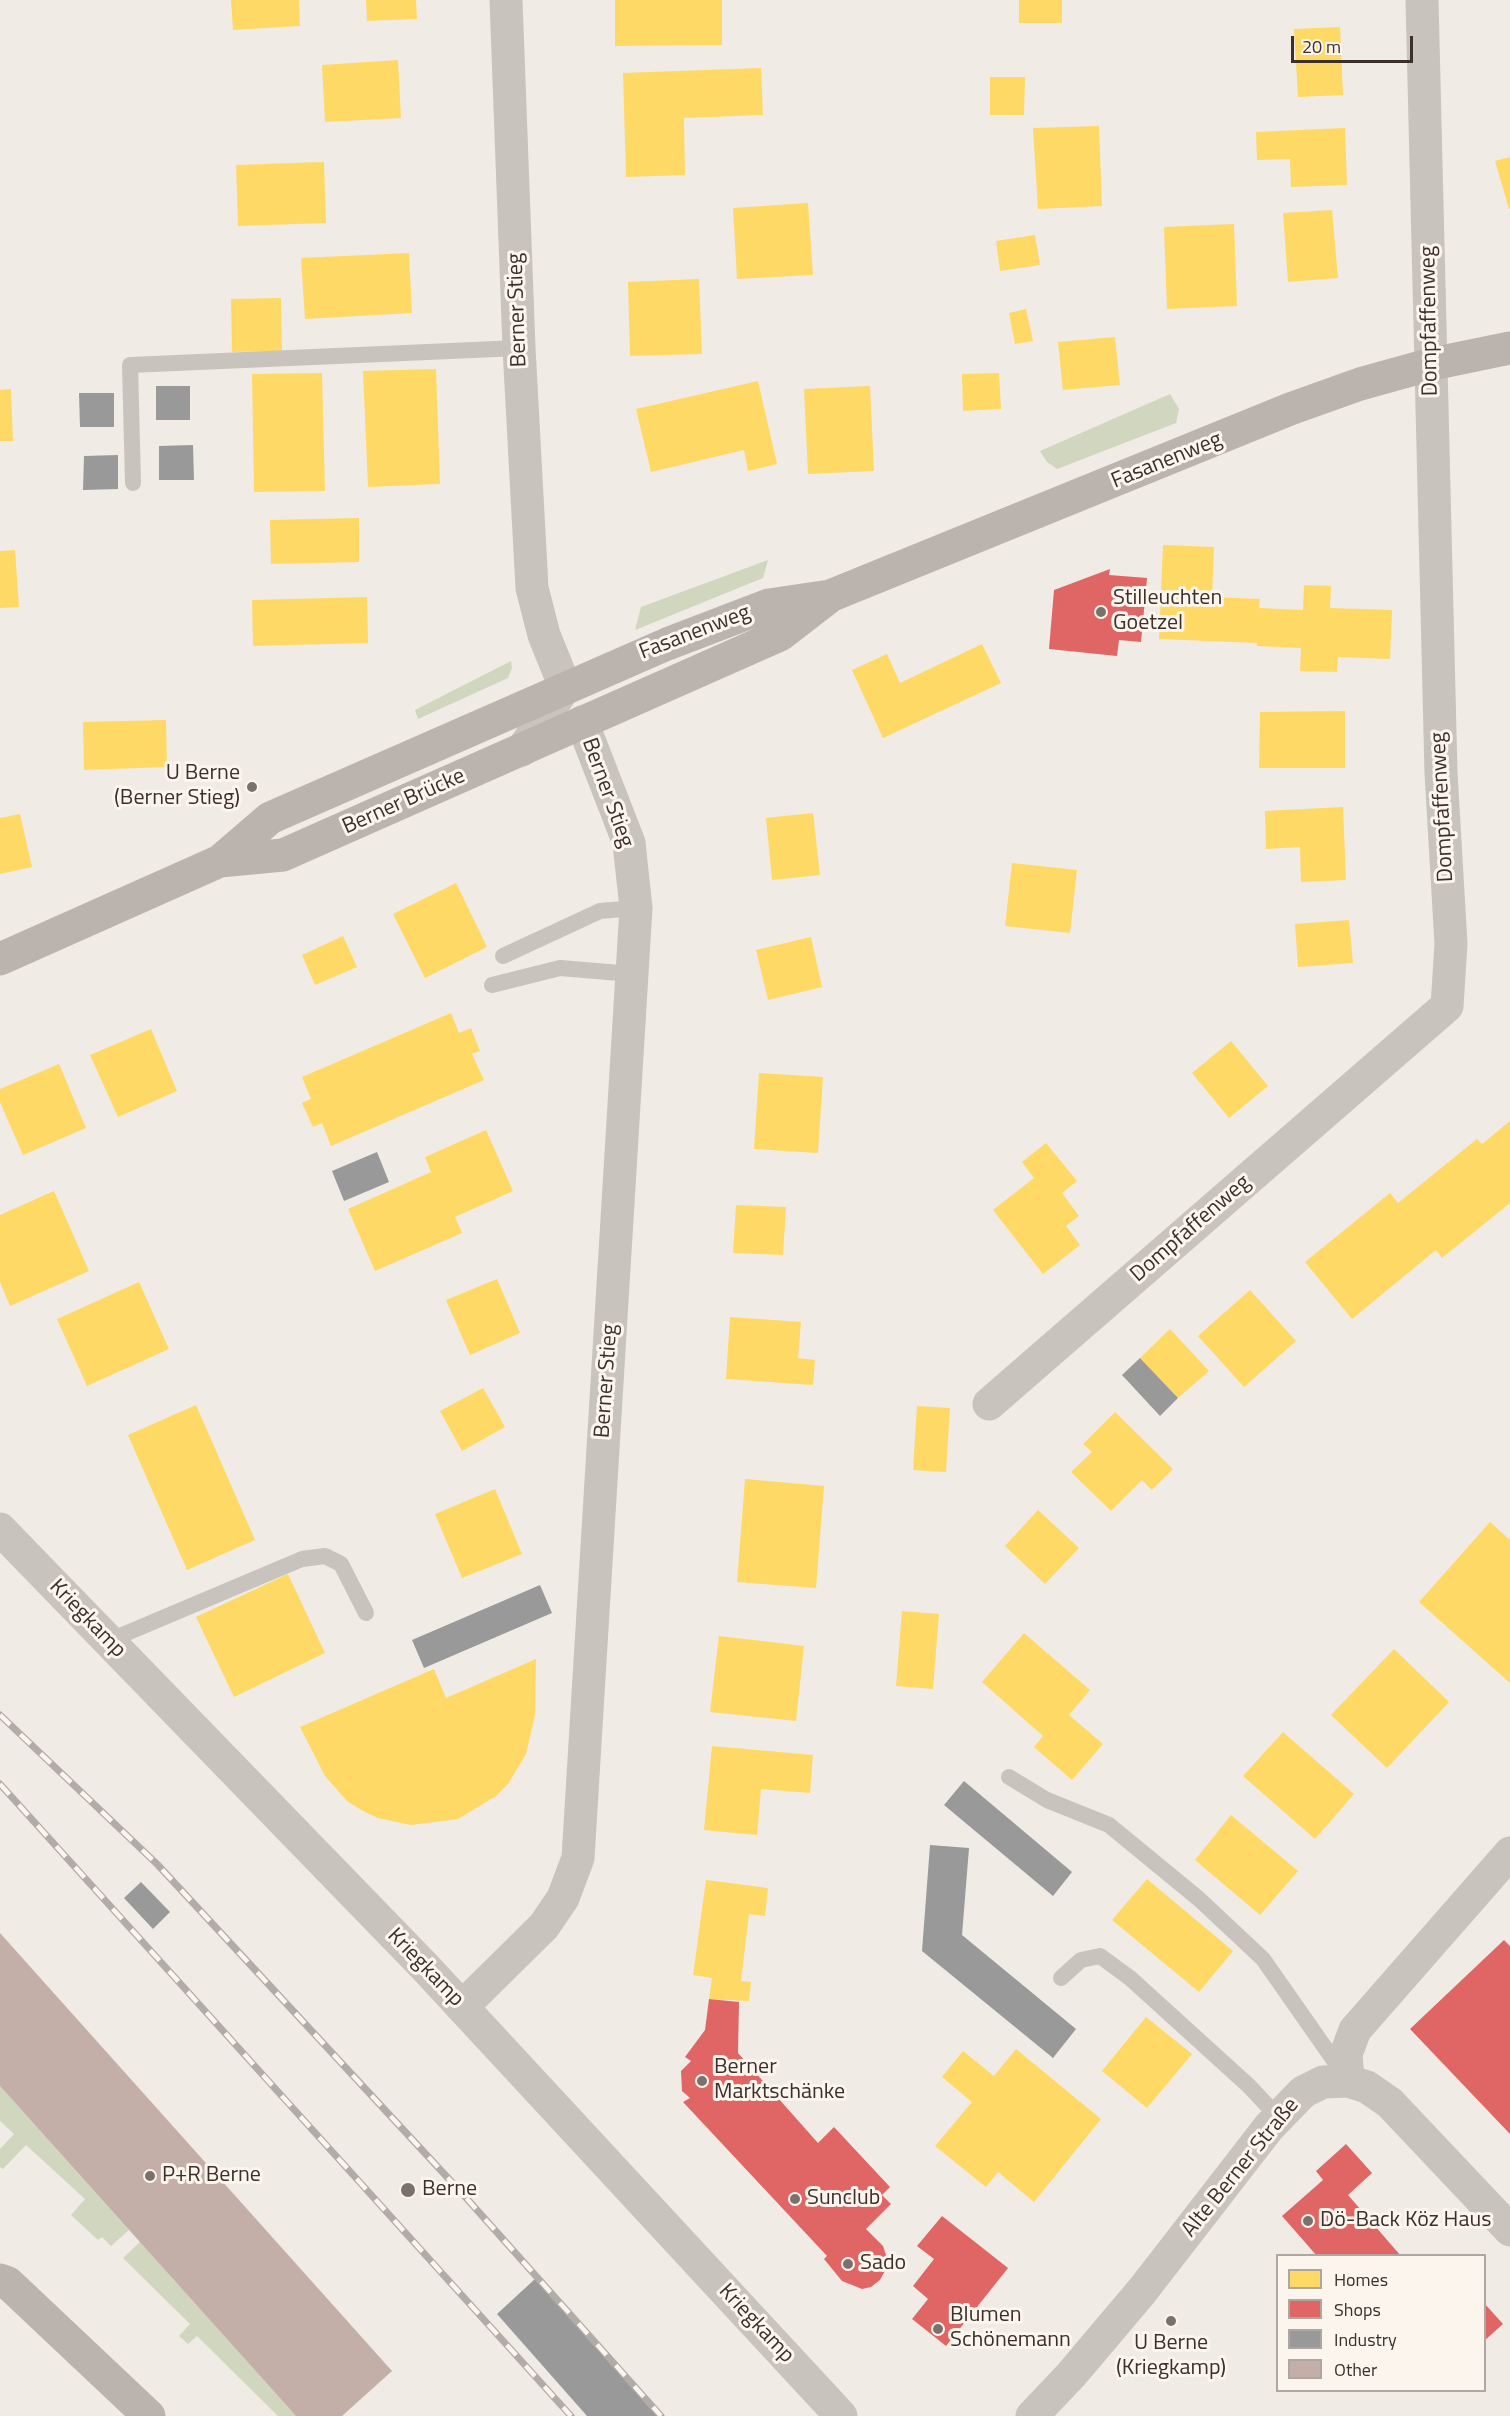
<!DOCTYPE html>
<meta charset="utf-8">
<style>
body{margin:0}
#map{position:relative;width:1510px;height:2416px;overflow:hidden;background:#f0ebe5;font-family:"Titillium Web",sans-serif}
canvas{display:block}
.legend{position:absolute;left:1276px;top:2254px;width:210px;height:138px;box-sizing:border-box;background:#fbf5ee;border:2px solid #aea6a0;margin:0;padding:8px 10px;list-style:none;font-size:18px;color:#3b302b}
.legend li{display:flex;align-items:center;gap:12px;height:30px}
.legend b{width:30px;border:2px solid #aea6a0}
.scale{position:absolute;left:1291px;top:36px;width:122px;height:27px;box-sizing:border-box;border:3px solid #3b302b;border-top:0;padding-left:8px;font-size:18px;line-height:21px;white-space:nowrap;color:#3b302b;-webkit-text-stroke:4px #fbf5ee;paint-order:stroke}
</style>
<div id="map">
<canvas width="1510" height="2416"></canvas>
<ul class="legend">
<li><b style="height:16px;background:#ffd966"></b>Homes</li>
<li><b style="height:16px;background:#e06666"></b>Shops</li>
<li><b style="height:16px;background:#999"></b>Industry</li>
<li><b style="height:16px;background:#c3afa7"></b>Other</li>
</ul>
<div class="scale">20 m</div>
</div>
<script>
const c = document.querySelector('canvas').getContext('2d');
c.lineJoin = 'round';
function fill(path, color) { c.fillStyle = color; c.fill(path, 'evenodd'); }
const poly = rows => new Path2D(rows.map(r => 'M' + r).join(''));
function trace(path, color, width, dash) { c.strokeStyle = color; c.lineWidth = width; c.lineCap = dash ? 'butt' : 'round'; c.setLineDash(dash || []); c.stroke(path); }
function drawText(font, color, halo, rows, align = 'center') {
  c.font = font + ' "Titillium Web",sans-serif'; c.lineWidth = 6; c.setLineDash([]); c.textBaseline = 'middle'; c.strokeStyle = halo; c.fillStyle = color; for (const [text, x, y, turn = 0] of rows) {
    c.save(); c.translate(x, y); c.rotate((+turn || 0) * Math.PI / 180); c.textAlign = isNaN(turn) ? turn : align; if (halo) c.strokeText(text, 0, 0); c.fillText(text, 0, 0); c.restore();
  }
}
fill(poly([
 [1170,394,1179,409,1176,423,1057,469,1047,462,1040,451],
 [768,560,763,578,635,630,641,607],
 [511,661,512,668,508,678,418,719,415,710],
 [0,2086,129,2230,111,2246,102,2237,98,2240,71,2215,85,2199,26,2145,3,2169,0,2167,0,2149,14,2134,0,2121],
 [140,2242,296,2416,278,2416,197,2336,188,2344,179,2336,190,2324,123,2258]
]), '#d1d6bf');
fill(poly([
 [231,0,299,0,300,26,233,30],
 [366,0,416,0,417,19,367,21],
 [615,0,722,0,722,45,615,46],
 [1019,0,1062,0,1062,23,1019,23],
 [1340,27,1343,95,1298,97,1294,29],
 [398,60,401,118,325,122,322,65],
 [761,68,763,115,684,118,685,175,626,177,623,73],
 [990,77,1025,77,1024,115,990,115],
 [1099,126,1102,206,1038,209,1033,128],
 [1345,128,1347,185,1291,187,1290,159,1257,160,1256,132],
 [1510,157,1510,209,1509,209,1495,161],
 [324,162,326,223,238,226,236,165],
 [808,203,813,275,737,279,733,208],
 [1332,210,1338,278,1288,282,1283,213],
 [1234,224,1237,306,1167,309,1164,227],
 [1035,235,1040,265,1000,271,996,241],
 [409,253,412,313,305,319,301,258],
 [699,279,702,354,630,356,628,282],
 [281,298,282,351,232,352,231,299],
 [1026,309,1033,341,1015,344,1009,313],
 [1115,337,1120,385,1063,390,1058,342],
 [436,369,440,484,368,487,363,371],
 [322,373,325,491,254,492,252,374],
 [999,373,1001,409,963,411,962,374],
 [758,381,777,464,748,471,744,450,651,472,636,409],
 [870,386,874,471,808,474,804,389],
 [11,389,13,441,0,441,0,390],
 [359,518,359,562,271,564,270,520],
 [1163,545,1214,547,1212,597,1260,599,1259,608,1303,610,1304,585,1331,586,1330,608,1392,610,1390,659,1338,657,1337,672,1300,671,1301,648,1257,646,1257,643,1159,639],
 [15,550,19,607,0,608,0,551],
 [367,597,368,643,253,646,252,600],
 [982,644,1001,683,883,738,852,670,887,654,900,683],
 [1345,711,1345,768,1259,768,1260,712],
 [166,720,167,767,84,770,83,722],
 [1343,807,1346,880,1301,882,1300,847,1266,849,1265,811],
 [813,813,820,875,772,880,766,818],
 [20,814,32,867,0,874,0,818],
 [1012,863,1077,870,1070,933,1005,926],
 [456,883,487,947,425,978,393,914],
 [1349,920,1353,963,1298,967,1295,924],
 [343,936,357,967,315,985,302,955],
 [811,937,822,987,768,1000,756,950],
 [451,1013,459,1033,471,1028,480,1051,472,1054,484,1080,331,1146,322,1123,313,1127,302,1103,311,1099,302,1077],
 [151,1029,177,1091,118,1117,90,1055],
 [1231,1041,1268,1086,1229,1118,1192,1073],
 [59,1064,86,1128,23,1155,0,1102,0,1089],
 [759,1073,823,1077,818,1153,754,1149],
 [1510,1121,1510,1203,1442,1258,1436,1250,1352,1319,1305,1262,1390,1193,1398,1203,1477,1139,1482,1144],
 [486,1130,513,1191,455,1217,462,1233,375,1271,348,1209,431,1172,425,1157],
 [1046,1143,1077,1181,1062,1193,1079,1216,1066,1226,1080,1245,1043,1274,993,1210,1034,1178,1022,1162],
 [54,1191,89,1271,10,1306,0,1282,0,1215],
 [736,1205,786,1207,783,1255,733,1253],
 [497,1279,520,1333,470,1355,446,1300],
 [139,1282,169,1349,87,1386,57,1319],
 [1250,1290,1296,1341,1244,1387,1198,1336],
 [730,1317,801,1322,798,1358,815,1360,813,1385,726,1379],
 [1170,1329,1209,1371,1178,1398,1140,1358],
 [483,1388,505,1427,462,1451,440,1411],
 [196,1405,255,1540,187,1570,128,1435],
 [917,1406,950,1408,946,1472,913,1470],
 [1115,1412,1173,1469,1152,1490,1142,1480,1111,1511,1071,1472,1092,1452,1083,1444],
 [745,1479,824,1486,816,1588,737,1582],
 [495,1489,522,1554,462,1578,435,1514],
 [1038,1510,1079,1548,1045,1584,1005,1546],
 [1490,1522,1510,1540,1510,1683,1419,1602],
 [288,1574,325,1653,234,1697,196,1617],
 [902,1611,939,1614,933,1689,896,1686],
 [1024,1633,1090,1690,1069,1715,1103,1744,1072,1780,1034,1747,1043,1736,982,1682],
 [719,1636,804,1646,796,1721,710,1712],
 [1394,1649,1449,1702,1387,1768,1331,1715],
 [536,1659,535,1715,526,1754,508,1784,496,1796,458,1819,411,1825,378,1818,363,1811,347,1801,325,1776,300,1727,434,1669,446,1698],
 [1283,1732,1354,1794,1315,1839,1243,1776],
 [712,1746,813,1755,810,1793,761,1789,757,1835,704,1830],
 [1231,1815,1298,1871,1260,1915,1195,1860],
 [1147,1879,1233,1951,1199,1992,1112,1920],
 [706,1880,768,1888,765,1916,749,1914,741,1981,751,1982,749,2001,709,1999,712,1978,693,1975],
 [1146,2017,1192,2054,1147,2108,1102,2071],
 [1016,2049,1101,2119,1034,2202,998,2172,986,2187,935,2146,972,2102,942,2077,963,2051,994,2076]
]), '#ffd966');
fill(poly([
 [1110,569,1109,575,1147,578,1141,642,1119,640,1117,656,1049,649,1054,590],
 [1504,1940,1510,1946,1510,2134,1410,2029],
 [709,1999,739,2002,738,2053,818,2143,834,2127,890,2187,882,2195,891,2204,866,2229,883,2246,887,2258,886,2269,880,2280,871,2287,862,2289,842,2281,824,2259,827,2256,683,2102,690,2098,682,2091,681,2071,691,2061,685,2057,705,2030],
 [1346,2144,1372,2173,1348,2195,1401,2256,1317,2256,1282,2216,1323,2180,1316,2171],
 [942,2216,1008,2268,946,2346,912,2319,928,2299,913,2286,934,2259,917,2246],
 [1484,2303,1503,2324,1484,2341]
]), '#e06666');
fill(poly([
 [156,386,190,386,190,420,156,420],
 [79,393,114,393,114,427,80,427],
 [193,445,194,480,159,480,159,446],
 [118,455,118,489,83,490,84,456],
 [377,1152,389,1182,344,1201,332,1171],
 [1140,1358,1178,1398,1160,1416,1122,1375],
 [540,1585,552,1613,424,1668,412,1640],
 [964,1781,1072,1872,1053,1896,944,1805],
 [930,1845,969,1848,962,1935,1076,2029,1053,2058,922,1951],
 [141,1882,170,1912,153,1929,124,1898],
 [535,2279,658,2416,587,2416,497,2314]
]), '#999');
fill(poly([
 [0,1933,392,2371,342,2416,296,2416,0,2086]
]), '#c3afa7');
trace(poly([
 [133,483,130,365,519,348],
 [503,956,600,911,636,908],
 [492,985,560,968,632,974],
 [108,1641,302,1559,325,1556,341,1564,366,1613],
 [1009,1777,1047,1800,1109,1825,1199,1899,1263,1959,1342,2072],
 [1061,1978,1081,1960,1100,1956,1130,1978,1249,2086,1279,2118]
]), '#c9c3be', 16);
trace(poly([
 [506,0,519,348,532,588,544,635,565,687,522,750],
 [989,1404,1447,1006,1451,944,1441,773,1422,0],
 [462,2007,544,1926,563,1898,578,1858,636,908,629,843,582,722],
 [1348,2081,1346,2054,1355,2030,1510,1853]
]), '#c9c3be', 33);
trace(poly([
 [0,1529,425,1967,841,2416],
 [1032,2416,1071,2375,1142,2291,1269,2127,1303,2092,1323,2082,1348,2081,1367,2087,1390,2103,1510,2230]
]), '#c9c3be', 33);
trace(poly([
 [220,861,283,855,780,635,828,598],
 [0,959,220,861,270,818,667,644,769,605,830,596,1290,409,1360,384,1432,364,1510,348],
 [0,2280,8,2283,149,2416]
]), '#bab3ae', 33);
const rail = poly([
 [0,1715,157,1864,460,2191,661,2416],
 [0,1784,571,2416]
]);
trace(rail, '#b1aca8', 7);
trace(rail, '#fbf5ee', 4.5, [14]);
for (const [x, y, r, color] of [
 [1101,612,6,"#7a716c"],
 [252,787,6,"#7a716c"],
 [702,2081,6,"#7a716c"],
 [150,2176,6,"#7a716c"],
 [408,2190,8,"#7a716c"],
 [795,2199,6,"#7a716c"],
 [1308,2221,6,"#7a716c"],
 [848,2264,6,"#7a716c"],
 [1171,2321,6,"#7a716c"],
 [938,2329,6,"#7a716c"]
]) { const dot = new Path2D(); dot.arc(x, y, r, 0, 2 * Math.PI); c.fillStyle = color; c.fill(dot); trace(dot, '#fbf5ee', 2); }
drawText('22px', '#3b302b', '#fbf5ee', [
 ["Berner Stieg",518,310,-92],
 ["Dompfaffenweg",1430,321,-91],
 ["Fasanenweg",1167,461,-22],
 ["Fasanenweg",695,633,-21],
 ["Berner Stieg",607,793,70],
 ["Berner Brücke",404,802,-24],
 ["Dompfaffenweg",1443,807,-93],
 ["Dompfaffenweg",1191,1229,-41],
 ["Berner Stieg",607,1381,-86],
 ["Kriegkamp",87,1619,46],
 ["Kriegkamp",425,1968,46],
 ["Alte Berner Straße",1241,2168,-51],
 ["Kriegkamp",756,2324,47]
]);
drawText('22px', '#3b302b', '#fbf5ee', [
 ["Stilleuchten",1113,599],
 ["Goetzel",1113,624],
 ["U Berne",240,774,"right"],
 ["(Berner Stieg)",240,799,"right"],
 ["Berner",714,2068],
 ["Marktschänke",714,2093],
 ["P+R Berne",162,2176],
 ["Berne",422,2190],
 ["Sunclub",807,2199],
 ["Dö-Back Köz Haus",1320,2221],
 ["Sado",860,2264],
 ["Blumen",950,2316],
 ["Schönemann",950,2341],
 ["U Berne",1171,2344,"center"],
 ["(Kriegkamp)",1171,2369,"center"]
], 'left');
</script>
